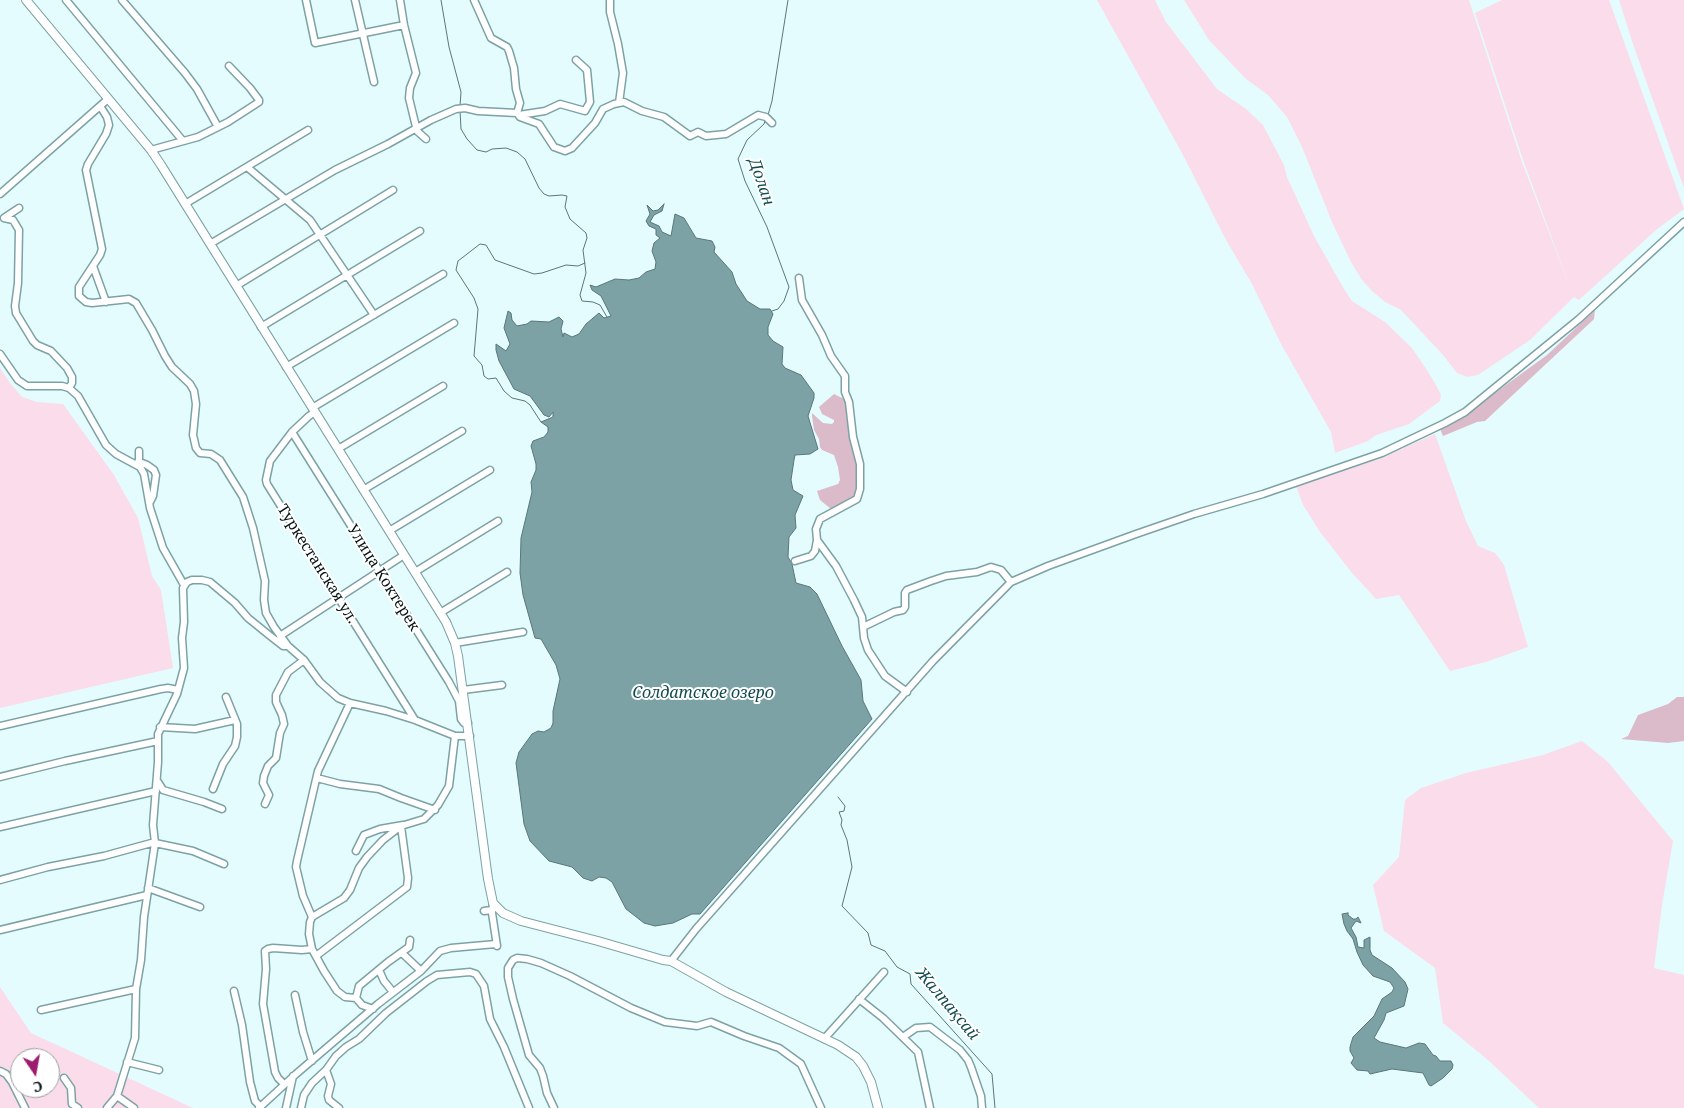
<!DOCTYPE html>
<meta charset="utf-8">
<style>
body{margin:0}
#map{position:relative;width:1684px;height:1108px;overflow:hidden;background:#e5fcfe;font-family:"Noto Serif",serif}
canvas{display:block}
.north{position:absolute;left:10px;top:1048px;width:50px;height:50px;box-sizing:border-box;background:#fff;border:1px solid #9ba1a1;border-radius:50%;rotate:168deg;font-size:14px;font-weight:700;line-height:20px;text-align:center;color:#051314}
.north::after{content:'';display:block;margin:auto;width:18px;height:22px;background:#9e1c6d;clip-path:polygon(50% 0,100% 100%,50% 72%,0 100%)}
</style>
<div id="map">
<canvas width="1684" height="1108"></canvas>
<div class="north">С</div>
</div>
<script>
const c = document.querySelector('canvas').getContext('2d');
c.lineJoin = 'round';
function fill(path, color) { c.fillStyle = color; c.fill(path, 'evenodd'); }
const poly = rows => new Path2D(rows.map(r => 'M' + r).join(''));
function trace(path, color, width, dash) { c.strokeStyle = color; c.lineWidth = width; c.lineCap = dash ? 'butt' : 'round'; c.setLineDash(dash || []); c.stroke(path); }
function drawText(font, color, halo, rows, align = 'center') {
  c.font = font + ' "Noto Serif",serif'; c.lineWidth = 4; c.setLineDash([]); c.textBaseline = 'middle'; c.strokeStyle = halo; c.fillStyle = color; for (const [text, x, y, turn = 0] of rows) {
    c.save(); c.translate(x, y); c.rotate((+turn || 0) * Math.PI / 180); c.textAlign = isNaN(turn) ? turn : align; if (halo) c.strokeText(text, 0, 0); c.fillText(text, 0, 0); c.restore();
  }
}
fill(poly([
 [1097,0,1155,0,1166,22,1217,89,1246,109,1263,125,1284,165,1287,177,1314,236,1344,289,1352,301,1385,322,1411,347,1427,370,1437,387,1441,395,1440,401,1409,424,1376,435,1368,441,1335,453,1331,432,1281,344,1252,284,1226,240,1182,153],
 [1184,0,1469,0,1522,162,1571,290,1523,160,1475,13,1502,0,1609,0,1684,209,1656,230,1579,300,1574,297,1530,340,1478,375,1467,377,1457,373,1443,355,1401,310,1385,302,1372,291,1362,280,1351,262,1332,222,1302,147,1287,117,1268,95,1246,79,1209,40],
 [1619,0,1684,0,1684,188,1633,44],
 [0,368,10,383,22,397,37,402,63,404,114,475,138,518,152,576,161,590,173,668,0,708],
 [1435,434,1466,521,1478,546,1495,553,1504,565,1528,647,1486,662,1450,671,1399,595,1376,599,1352,573,1320,532,1303,505,1296,486,1379,459],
 [1582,741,1608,762,1673,841,1662,905,1654,968,1684,975,1684,1108,1539,1108,1489,1061,1443,1023,1435,968,1384,931,1373,885,1399,857,1405,800,1421,788,1466,773,1543,755],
 [0,987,31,1033,193,1108,0,1108],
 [20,1058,50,1058,50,1088,20,1088]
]), '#fbdcea');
fill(poly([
 [1595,310,1594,319,1592,321,1485,421,1477,422,1443,436,1440,429,1466,414,1547,355],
 [834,394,848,401,859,464,859,489,856,496,848,502,831,509,820,500,817,491,838,484,840,480,838,467,834,455,822,450,820,447,819,439,814,430,812,416,812,413,823,423,832,424,834,422,834,420,822,414,819,407],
 [1677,697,1684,697,1684,741,1668,743,1621,739,1628,736,1638,715,1668,704]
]), '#dbbaca');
const water = poly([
 [664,204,662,211,654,215,650,222,659,226,662,232,671,236,675,214,684,218,696,238,712,241,715,247,714,252,732,272,736,284,747,301,760,309,770,309,773,314,768,327,768,335,773,341,783,347,782,364,785,368,801,375,814,393,814,398,808,416,818,449,810,454,795,455,794,460,791,480,793,490,803,496,795,515,796,528,789,537,788,557,792,564,796,583,810,587,817,594,842,646,861,680,863,701,872,719,700,914,692,914,673,923,655,926,644,923,626,909,612,882,606,878,599,877,592,881,583,878,572,867,549,861,530,841,524,824,516,763,519,752,532,734,538,731,544,732,551,728,553,723,553,711,560,679,556,665,541,639,535,638,523,595,520,573,521,538,532,492,531,482,536,470,536,464,531,446,533,441,544,437,548,432,548,427,541,422,553,417,553,412,549,417,544,415,530,396,514,389,499,361,496,350,496,344,506,351,510,344,504,328,508,311,511,313,512,320,517,326,527,324,531,321,549,322,559,317,563,321,561,329,563,337,564,333,572,337,579,334,586,324,599,313,604,318,611,316,601,296,592,290,590,285,596,287,615,279,629,280,639,278,646,272,655,269,656,262,652,251,654,243,660,238,656,235,656,229,649,226,646,221,650,214,647,205,653,211,658,210,664,204],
 [1348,913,1348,915,1353,919,1356,919,1358,917,1361,923,1356,921,1351,928,1356,937,1358,947,1364,948,1364,940,1370,937,1370,950,1372,955,1392,968,1405,982,1408,989,1404,1006,1386,1013,1384,1020,1374,1038,1380,1042,1406,1048,1419,1043,1425,1044,1433,1055,1436,1056,1440,1061,1451,1061,1453,1065,1452,1069,1443,1078,1431,1086,1429,1085,1423,1073,1392,1069,1370,1074,1368,1071,1357,1070,1351,1063,1354,1058,1350,1051,1350,1047,1353,1037,1374,1016,1382,999,1392,992,1394,988,1390,982,1373,976,1363,965,1357,952,1353,939,1347,931,1344,924,1342,914,1348,913]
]);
fill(water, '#7ca2a6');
trace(water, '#58777a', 1);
trace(poly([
 [441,0,449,47,461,92,460,106],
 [460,110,461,129,467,139,477,150,486,152,492,149,506,148,517,152,525,159,539,188,544,194,549,196,562,195,567,196,565,207,570,219,586,233,587,238,583,250,586,273,580,295,582,301,593,302,600,305,607,317],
 [768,115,772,101,788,0],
 [765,121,764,124,747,140,738,159,745,181,767,227,789,287,784,301,778,309,772,311],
 [541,422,530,405,525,401,512,398,504,391,496,378,488,379,484,376,482,365,474,356,478,309,474,298,456,270,458,261,480,244,486,245,495,260,534,274,542,273,566,265,578,266,585,263],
 [838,797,845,806,844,811,839,812,842,820,841,825,847,840,852,867,842,906,868,933,871,945,885,951,897,967,910,974,911,984,992,1074,995,1108]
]), '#58777a', 1);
const minor = poly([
 [66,0,183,141],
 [122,0,185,73,197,89,218,127],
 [306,0,315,43,404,25],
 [355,0,374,82],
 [400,0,404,25,416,73,410,88,409,98,417,131,426,139],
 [474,0,491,38,507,47,509,51,514,68,516,89,520,103,517,113],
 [610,0,610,12,618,44,623,73,619,103],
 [100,106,107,117,109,125,106,134,88,164,86,170,102,249,100,255,79,287,79,296,86,302,92,303,129,299,136,303,152,330,165,356,172,367,190,384,194,391,196,404,193,435,196,448,200,453,211,454,220,460,243,497,253,528,265,581,264,600,266,613,274,627,288,646,304,660,320,682,338,698,350,703,386,711,415,720,455,736,470,736],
 [519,115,545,111,560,104,585,111,590,102,587,70,576,60],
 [151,150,198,137,228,122,259,102,259,100,250,88,229,66],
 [247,167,310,220,374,315],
 [0,194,108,99],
 [185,204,308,130],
 [4,218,13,220,19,230,18,283,15,306,16,313,33,341,37,345,51,351,67,368,72,377,72,383,69,388],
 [4,218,19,208],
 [210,244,335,170,388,144,431,120,456,109,465,108,478,111,517,113,520,117,539,124,554,147,565,151,572,148,595,123,603,109,614,104,624,102,642,111,664,117,690,136,698,132,706,136,726,134,758,115,766,117,772,123],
 [93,266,106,302],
 [799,278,802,300,822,335,831,356,845,376,845,392,849,402,853,437,860,464,860,489,857,499,820,519,816,529,817,540,836,566,854,600,862,617,864,638,868,650,885,676,907,692],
 [236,286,393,190],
 [261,327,420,231],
 [0,354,18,380,27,386,62,386,69,388,78,396,106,445,116,454,140,467,144,474,150,508,163,548,184,585],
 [286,367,443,274],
 [312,408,454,323],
 [315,412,309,416,292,432,270,461,266,480,267,484,415,720],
 [292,432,449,682,459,701,461,719,464,723,468,723],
 [338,449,443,386],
 [139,451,139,460,137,464,142,463,147,465,154,470,156,475,153,496,150,502],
 [363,490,462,431],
 [389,531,490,470],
 [795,561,811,556,815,551,817,540],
 [415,572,498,521],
 [440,613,507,572],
 [863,627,894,612,903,610,905,607,905,593,907,590,931,581,946,576,977,572,991,567,1001,570,1011,582],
 [280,636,404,555],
 [455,643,523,632],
 [463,690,502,685],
 [0,726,161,689,168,688,178,690],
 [160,727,195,729,235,720],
 [0,777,65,761,158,741],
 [317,778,340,784,379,789,401,798,435,810],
 [158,782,163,790,204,802,222,809],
 [213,789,223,764,235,746,237,737,237,724,226,697],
 [265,804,269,795,263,783,264,776,268,766,276,758,280,733,284,724,282,715,276,702,276,695,288,672,304,660],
 [0,827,156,791],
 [155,843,193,851,224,864],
 [356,851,364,835,380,829,403,825],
 [0,880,48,867,104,856,155,842],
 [148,888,200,907],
 [493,903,492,913,497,946],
 [484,911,492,910],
 [312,917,303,896,296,867,297,861,318,771,350,703],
 [0,930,147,895],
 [402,953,421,971],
 [316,956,407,887,408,878,401,826],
 [671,961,696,929,933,661,1011,582,1048,566,1136,534,1194,514,1263,494,1382,453,1445,423,1465,412,1579,319,1684,222],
 [379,970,384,981,393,992],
 [234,991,242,1025,250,1082,255,1101,261,1107],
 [295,995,303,1032,312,1061],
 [356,998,359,986,388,962,409,947,410,940],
 [859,999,883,1018,918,1052,930,1108],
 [373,1009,362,1005,356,998,345,997,337,991,324,971,312,949,309,934,310,922,312,917,344,898,350,890,359,868,367,857,383,840,401,826,424,819,438,805,449,786,455,736],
 [41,1010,136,989],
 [903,1037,916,1028,930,1027,960,1050,968,1060,971,1067,981,1096,982,1108],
 [824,1039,884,972],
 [127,1062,159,1070],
 [326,1070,331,1084,328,1096,329,1100,339,1108],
 [0,1071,6,1074,12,1082,25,1108],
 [64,1078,71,1088,72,1104,78,1108],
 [284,1084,278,1078,275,1072,263,1004,266,969,265,951,268,949,273,948,302,950,312,949],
 [117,1096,134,1108],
 [107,1108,117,1096,135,1038,136,989,141,960,144,917,155,843,153,825,158,762,158,734,177,694,184,668,182,638,184,622,183,588,187,582,192,580,202,580,210,582,235,603,248,618,269,635,283,646,288,646],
 [259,1108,296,1074,378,1004,421,971,440,951,451,948,496,944],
 [286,1108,293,1076],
 [301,1108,304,1095,312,1083,326,1070,336,1056,346,1047,359,1039,386,1013,427,981,437,975,470,972,476,974,484,986,490,1019,504,1047,529,1108],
 [554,1108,547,1093,543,1076,540,1068,529,1055,513,999,508,977,508,968,513,960,517,958,527,959,541,963,570,976,631,1008,665,1022,697,1026,711,1022,744,1036,779,1048,801,1064,821,1108]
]);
const major = poly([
 [26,0,151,150,161,165,446,622,455,643,458,656,488,879,493,903,503,913,521,921,598,941,663,960,671,961,726,992,838,1045,856,1057,863,1066,871,1082,878,1108]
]);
trace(minor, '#7da2a5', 9);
trace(major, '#7da2a5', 10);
trace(minor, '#fff', 6);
trace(major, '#fff', 8);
drawText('15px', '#051314', '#fff', [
 ["Туркестанская ул.",317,564,58],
 ["Улица Коктерек",383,578,58]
]);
drawText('italic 16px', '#124c51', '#fff', [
 ["Долан",761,182,71],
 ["Солдатское озеро",703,693],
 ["Жалпақсай",947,1004,50]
]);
</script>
